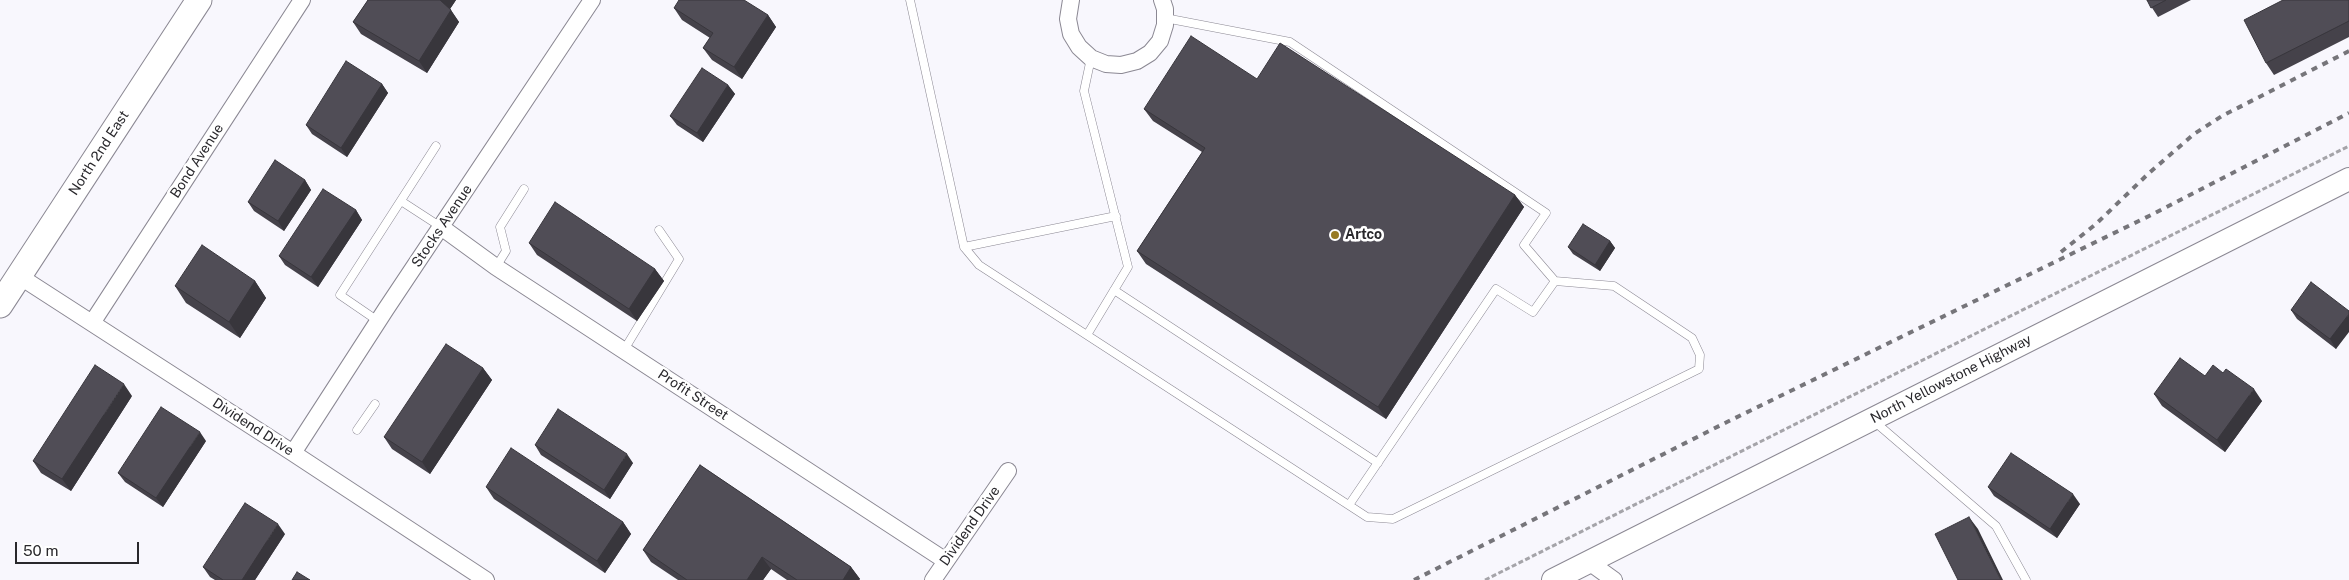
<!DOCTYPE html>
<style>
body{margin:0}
#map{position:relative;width:2349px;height:580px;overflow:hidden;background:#f8f7fd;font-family:"Public Sans",sans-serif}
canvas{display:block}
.scale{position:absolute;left:15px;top:542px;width:124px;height:22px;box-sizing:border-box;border:2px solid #29282c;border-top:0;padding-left:6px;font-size:15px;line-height:18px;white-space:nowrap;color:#29282c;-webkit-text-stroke:4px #fff;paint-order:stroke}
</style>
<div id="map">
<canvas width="2349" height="580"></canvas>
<div class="scale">50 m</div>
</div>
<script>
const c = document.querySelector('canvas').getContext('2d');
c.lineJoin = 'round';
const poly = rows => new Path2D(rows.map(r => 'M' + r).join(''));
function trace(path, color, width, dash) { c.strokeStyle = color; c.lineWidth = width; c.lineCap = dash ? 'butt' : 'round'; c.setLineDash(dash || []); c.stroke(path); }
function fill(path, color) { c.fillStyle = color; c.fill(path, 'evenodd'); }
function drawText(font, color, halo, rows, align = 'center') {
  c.font = font + ' "Public Sans",sans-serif'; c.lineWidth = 5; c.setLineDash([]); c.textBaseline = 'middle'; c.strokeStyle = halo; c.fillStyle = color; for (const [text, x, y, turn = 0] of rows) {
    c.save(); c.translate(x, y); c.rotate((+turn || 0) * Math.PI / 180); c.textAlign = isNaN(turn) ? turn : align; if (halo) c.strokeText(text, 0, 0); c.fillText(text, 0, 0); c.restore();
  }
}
const service = poly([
 [910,0,964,247,979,265,1367,517,1393,519,1699,369,1700,355,1692,338,1614,286,1555,281,1524,245,1546,213,1290,42,1165,18],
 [401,201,441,227],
 [964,247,1116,216],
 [496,267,506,251,500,227,524,189],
 [1114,290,1378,463],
 [378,321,340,295,436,146],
 [1087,335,1128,267,1084,91,1091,58],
 [624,350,679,259,659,230],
 [1875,422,1996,526,2026,580],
 [357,430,375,404],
 [1349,505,1496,289,1533,312,1555,281]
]);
const minor = poly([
 [1071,0,1068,19,1071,34,1079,47,1091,58,1106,64,1121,65,1137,61,1150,53,1160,41,1165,25,1165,9,1162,0],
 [441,227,496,267,946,561],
 [19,276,293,453,486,580],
 [92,323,302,0],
 [293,453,386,309,592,0],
 [1589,562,1614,580],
 [933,580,1008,471]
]);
const secondary = poly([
 [1553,580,2349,179]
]);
const primary = poly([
 [0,305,199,0]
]);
trace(service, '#8b8893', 9);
trace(minor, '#8b8893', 18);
trace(secondary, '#8b8893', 24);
trace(primary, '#8b8893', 27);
trace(poly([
 [1485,580,2349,146]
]), '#a5a4a9', 3, [5, 2.5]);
trace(service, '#fff', 8);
trace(minor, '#fff', 16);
trace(secondary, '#fff', 22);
trace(primary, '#fff', 25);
trace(poly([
 [2061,252,2096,224,2148,174,2194,134,2222,116,2349,51],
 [1414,580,1727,422,2151,215,2349,113]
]), '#76757a', 4, [6, 6]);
fill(poly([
 [368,0,456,0,450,9,459,22,427,73,361,34,353,22],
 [2147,0,2191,0,2158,17],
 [2349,0,2349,37,2274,75,2266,63],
 [674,8,768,15,776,27,742,79,712,60,703,48,710,38,682,20],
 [1257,79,1515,195,1524,207,1386,419,1146,264,1137,251,1202,152,1153,121,1144,109],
 [382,84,388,93,347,157,312,134,306,125],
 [728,85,735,94,703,142,677,125,670,116],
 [305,180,311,190,284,231,254,211,248,202],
 [356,210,362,220,318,287,285,265,279,256],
 [1610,241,1615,248,1600,271,1573,254,1568,247],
 [529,243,655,269,664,281,637,321,537,255],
 [255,281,266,298,240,338,186,303,175,286],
 [2291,310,2349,311,2336,349,2297,319],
 [483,368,492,380,430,474,392,449,384,437],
 [2205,376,2262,401,2225,452,2162,406,2154,394],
 [132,396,71,491,41,473,33,461],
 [206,441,163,507,125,482,118,473],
 [535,445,633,463,610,499,541,455],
 [700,465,851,567,860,579,859,580,787,580,771,569,763,580,678,580,651,562,643,550],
 [486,487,623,522,631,534,605,573,494,499],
 [1988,487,2080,504,2057,538,1994,496],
 [285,534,255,580,215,580,210,577,203,567]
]), '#45424a');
fill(poly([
 [440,0,456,0,448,12],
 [451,10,459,22,427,73,419,61],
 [768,15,776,27,742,79,734,67],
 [382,84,388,93,347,157,341,148],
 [728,85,735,94,703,142,697,133],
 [305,180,311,190,284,231,278,221],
 [1515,195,1524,207,1386,419,1378,407],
 [356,210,362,220,318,287,311,277],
 [1610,241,1615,248,1600,271,1595,265],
 [655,269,664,281,637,321,629,309],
 [255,281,266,298,240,338,229,322],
 [2349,314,2349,332,2336,349,2330,339],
 [483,368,492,380,430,474,422,462],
 [124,384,132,396,71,491,62,479],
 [2254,389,2262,401,2225,452,2217,440],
 [200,432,206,441,163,507,156,498],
 [627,454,633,463,610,499,604,490],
 [2073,494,2080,504,2057,538,2050,529],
 [1969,517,1978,529,2003,580,2001,580],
 [623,522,631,534,605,573,597,561],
 [278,524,285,534,255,580,242,580],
 [762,557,771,569,763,580,747,580],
 [851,567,860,579,859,580,843,580]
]), '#38363c');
const building = poly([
 [368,0,440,0,451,10,419,61,353,22,368,0],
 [679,0,744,0,768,15,734,67,703,48,713,33,674,8,679,0],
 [2147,0,2166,0,2151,8,2147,0],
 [2283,0,2349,0,2349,21,2266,63,2244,20,2283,0],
 [1191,36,1257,79,1280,43,1515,195,1378,407,1137,251,1205,148,1144,109,1191,36],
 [346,61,382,84,341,148,306,125,346,61],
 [702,68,728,85,697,133,670,116,702,68],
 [275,160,305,180,278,221,248,202,275,160],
 [323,189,356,210,311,277,279,256,323,189],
 [555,202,655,269,629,309,529,243,555,202],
 [1583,224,1610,241,1595,265,1568,247,1583,224],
 [202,245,255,281,229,322,175,286,202,245],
 [2311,282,2349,311,2349,314,2330,339,2291,310,2311,282],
 [446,344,483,368,422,462,384,437,446,344],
 [2180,358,2205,376,2213,365,2223,373,2226,369,2254,389,2217,440,2154,394,2180,358],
 [95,365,124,384,62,479,33,461,95,365],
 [161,407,200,432,156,498,118,473,161,407],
 [558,409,627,454,604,490,535,445,558,409],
 [511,448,623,522,597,561,486,487,511,448],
 [2011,453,2073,494,2050,529,1988,487,2011,453],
 [700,465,851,567,843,580,797,580,762,557,747,580,687,580,643,550,700,465],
 [245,503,278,524,242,580,223,580,203,567,245,503],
 [1969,517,2001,580,1958,580,1935,534,1969,517],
 [297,572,310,580,292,580,297,572]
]);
fill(building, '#504d56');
trace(building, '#38363c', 1);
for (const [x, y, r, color] of [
 [1335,235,5,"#987a23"]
]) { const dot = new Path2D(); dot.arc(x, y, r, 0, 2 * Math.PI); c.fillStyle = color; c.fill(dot); trace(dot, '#fff', 2); }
drawText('14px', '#29282c', '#fff', [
 ["North 2nd East",99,153,-57],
 ["Bond Avenue",197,161,-57],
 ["Stocks Avenue",442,226,-56],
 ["North Yellowstone Highway",1951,379,-27],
 ["Profit Street",693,395,33],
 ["Dividend Drive",253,427,33],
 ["Dividend Drive",970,526,-55]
]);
drawText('bold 14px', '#29282c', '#fff', [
 ["Artco",1345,235]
], 'left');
</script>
